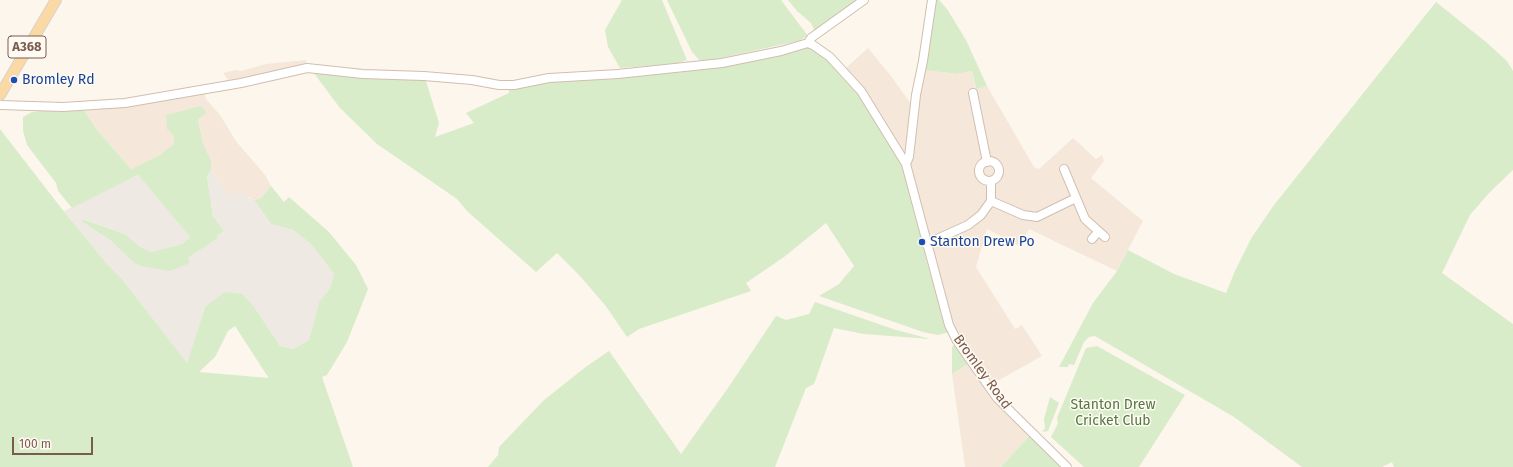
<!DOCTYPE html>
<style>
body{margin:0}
#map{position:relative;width:1513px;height:467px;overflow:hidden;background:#fdf6ec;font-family:"Fira Sans",sans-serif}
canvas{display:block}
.scale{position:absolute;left:12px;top:437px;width:81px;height:18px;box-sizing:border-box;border:2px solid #7a5c4d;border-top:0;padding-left:5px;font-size:12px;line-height:14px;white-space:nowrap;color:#7a5c4d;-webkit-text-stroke:3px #fffaf3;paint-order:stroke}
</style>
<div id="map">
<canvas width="1513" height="467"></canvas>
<div class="scale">100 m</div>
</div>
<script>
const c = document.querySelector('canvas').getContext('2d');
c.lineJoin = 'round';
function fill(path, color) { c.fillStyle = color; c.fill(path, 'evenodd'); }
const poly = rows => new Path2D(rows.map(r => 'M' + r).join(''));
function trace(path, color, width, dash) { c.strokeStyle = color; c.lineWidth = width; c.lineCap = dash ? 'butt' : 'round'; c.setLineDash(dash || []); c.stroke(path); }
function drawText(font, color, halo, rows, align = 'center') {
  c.font = font + ' "Fira Sans",sans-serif'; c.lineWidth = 3; c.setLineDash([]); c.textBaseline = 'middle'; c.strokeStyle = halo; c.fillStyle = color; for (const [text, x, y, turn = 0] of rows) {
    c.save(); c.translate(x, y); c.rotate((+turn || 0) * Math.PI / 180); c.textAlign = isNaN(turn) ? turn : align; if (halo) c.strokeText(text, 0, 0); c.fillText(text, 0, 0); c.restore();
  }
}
fill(poly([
 [868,48,891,76,916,111,924,70,957,74,972,71,975,88,987,86,1034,167,1039,169,1073,138,1096,159,1102,155,1104,161,1091,178,1143,221,1117,271,1029,229,1020,246,987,229,976,267,1015,329,1022,325,1042,356,992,384,973,361,954,329,905,156,881,114,846,68],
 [306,60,306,66,243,80,229,81,223,73,235,70,241,71,266,64],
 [203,90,206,99,221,116,235,140,265,175,271,186,261,198,254,200,249,197,230,197,211,170,211,161,203,143,198,118,201,106,174,136,174,144,158,156,131,169,97,130,84,110],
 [970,363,992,396,1007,415,1030,435,1001,467,965,467,952,374]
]), '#f5e8da');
fill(poly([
 [211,170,230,196,241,190,247,197,254,200,271,224,293,230,311,244,334,274,330,288,319,302,309,340,293,349,280,346,255,308,205,307,187,364,121,278,107,264,64,211,138,175,190,237,182,244,151,252,139,246,125,234,83,219,84,223,110,240,133,262,190,263,188,258,218,238,217,236,224,231,213,216,207,176]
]), '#efe9e4');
fill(poly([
 [622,0,662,0,687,60,676,64,620,68,608,47,605,30],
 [667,0,781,0,808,36,798,41,708,61,700,61,692,52],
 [788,0,860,0,815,32,811,23,797,11],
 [936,0,939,0,947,9,966,40,987,86,976,89,972,71,957,74,924,70],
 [1436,2,1486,42,1507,61,1513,71,1513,170,1489,193,1470,215,1442,273,1513,324,1513,467,1394,467,1392,462,1382,467,1302,467,1234,417,1095,336,1089,337,1084,342,1074,365,1069,364,1068,367,1059,367,1093,303,1117,271,1128,250,1174,274,1226,293,1235,271,1252,237,1274,205],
 [806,47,814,49,832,63,861,95,900,157,911,191,927,263,945,321,950,331,946,333,938,335,923,332,819,296,839,284,854,266,826,223,784,257,746,283,751,291,639,329,627,337,605,305,580,276,557,253,536,272,467,211,457,199,377,144,340,108,313,72,425,78,439,123,435,137,474,123,466,113,509,93,509,87,551,81,691,69,695,70,791,52],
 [201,106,207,113,198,119,203,143,211,161,211,170,207,176,213,216,224,231,217,236,218,238,188,258,190,263,170,271,141,266,133,262,110,240,84,223,82,219,125,234,139,246,151,252,182,244,190,237,138,175,72,208,58,191,56,183,27,145,23,131,23,117,32,112,47,110,84,110,97,130,131,169,158,156,174,144,174,136,167,129,166,115],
 [0,129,58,204,107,264,121,278,187,363,205,307,225,292,242,294,255,308,280,346,293,349,309,340,319,302,330,288,334,274,311,244,293,230,271,224,254,200,261,198,271,186,284,202,289,197,329,232,356,265,368,289,347,342,327,375,322,377,353,467,0,467],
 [235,326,268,377,268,378,199,372,215,357,228,331],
 [815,302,893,329,930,339,864,334,834,328,814,384,806,388,775,467,488,467,498,455,499,447,544,400,587,366,609,351,681,454,730,385,776,316,786,320,809,314],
 [956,343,970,363,952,374,952,347],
 [1097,346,1185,395,1139,467,1084,467,1051,437,1058,423,1057,418,1086,348],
 [1050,397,1059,403,1048,431,1042,432,1045,428,1044,419],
 [1030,435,1060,467,1001,467]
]), '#d8ecc9');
const minor = poly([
 [932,0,923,61,916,95,909,157,906,164,949,325,957,341,997,398,1067,467],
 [808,43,813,45,830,57,861,91,906,164],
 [808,43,811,38,864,0],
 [973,93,987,162],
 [0,105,63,107,125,103,241,83,307,68,363,74,424,76,472,80,499,85,514,85,549,78,618,74,722,63,781,51,808,43],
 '979 171a10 10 0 1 1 20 0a10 10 0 1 1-20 0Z',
 [1064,169,1085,219,1105,237],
 [991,201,1023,215,1037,217,1076,198],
 [1092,239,1098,232],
 [926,244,968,225,981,215,991,201,991,181]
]);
const major = poly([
 [0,95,56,0]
]);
trace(minor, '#d1beb0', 10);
trace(major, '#dad1cd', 12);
trace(minor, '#fff', 8);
trace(major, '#fbd9a5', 10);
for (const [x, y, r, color] of [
 [14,80,4,"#1a4fb4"],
 [922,242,4,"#1a4fb4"]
]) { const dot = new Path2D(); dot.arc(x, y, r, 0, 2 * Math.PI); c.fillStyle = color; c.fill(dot); trace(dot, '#fffaf3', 1.5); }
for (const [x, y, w] of [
 [27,47,38]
]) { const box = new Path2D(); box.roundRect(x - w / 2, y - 11, w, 22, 3); c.fillStyle = '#fffaf3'; c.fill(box); trace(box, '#7a5c4d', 1); }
drawText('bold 13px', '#7a5c4d', null, [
 ["A368",27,47]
]);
drawText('14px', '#164399', '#fffaf3', [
 ["Bromley Rd",22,80],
 ["Stanton Drew Po",930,242]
], 'left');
drawText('14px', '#7a5c4d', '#fffaf3', [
 ["Bromley Road",982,372,54]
]);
drawText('14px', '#537a41', '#fffaf3', [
 ["Stanton Drew",1113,405],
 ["Cricket Club",1113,421]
]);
</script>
